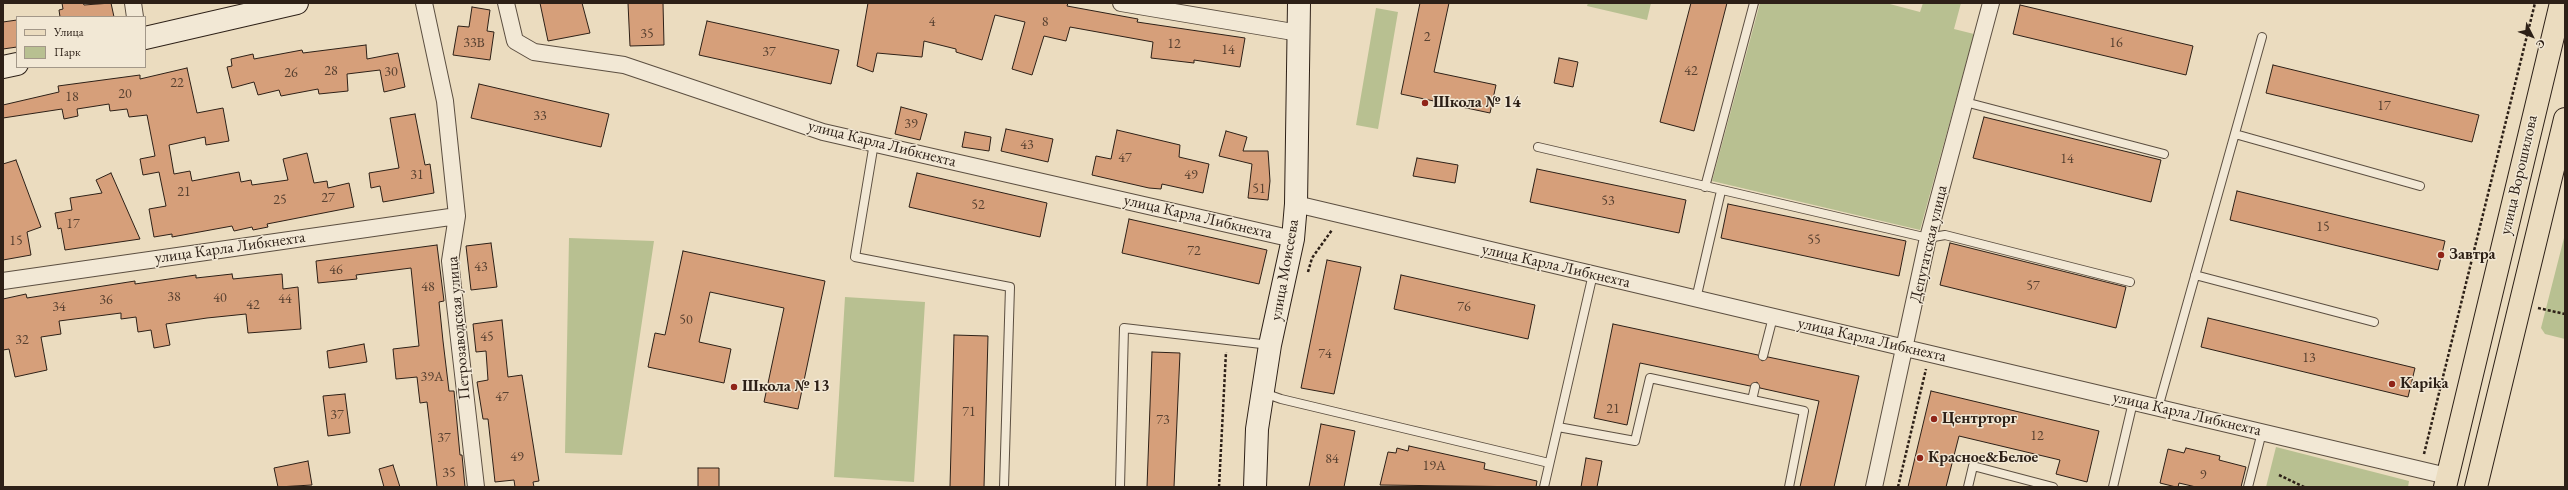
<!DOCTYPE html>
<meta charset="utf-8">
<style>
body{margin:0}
#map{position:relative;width:2568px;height:490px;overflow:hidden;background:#ebdcbf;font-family:"EB Garamond",serif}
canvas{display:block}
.frame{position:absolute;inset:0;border:4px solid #2d2017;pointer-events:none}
.legend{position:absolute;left:16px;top:16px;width:130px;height:52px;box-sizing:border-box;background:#f2e8d5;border:1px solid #a39889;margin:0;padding:5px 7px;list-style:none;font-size:12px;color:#2d2017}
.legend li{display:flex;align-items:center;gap:8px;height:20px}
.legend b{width:20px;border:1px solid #a39889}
.north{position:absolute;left:2512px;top:16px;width:40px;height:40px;-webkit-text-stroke:3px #f2e8d5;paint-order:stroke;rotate:132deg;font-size:11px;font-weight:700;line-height:16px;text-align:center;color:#2d2017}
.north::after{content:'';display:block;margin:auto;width:14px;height:18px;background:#2d2017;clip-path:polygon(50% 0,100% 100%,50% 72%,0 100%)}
</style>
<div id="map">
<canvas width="2568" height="490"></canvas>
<div class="frame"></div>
<ul class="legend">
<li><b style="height:5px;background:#ebdcbf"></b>Улица</li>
<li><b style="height:11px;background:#b8c091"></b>Парк</li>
</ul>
<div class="north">С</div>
</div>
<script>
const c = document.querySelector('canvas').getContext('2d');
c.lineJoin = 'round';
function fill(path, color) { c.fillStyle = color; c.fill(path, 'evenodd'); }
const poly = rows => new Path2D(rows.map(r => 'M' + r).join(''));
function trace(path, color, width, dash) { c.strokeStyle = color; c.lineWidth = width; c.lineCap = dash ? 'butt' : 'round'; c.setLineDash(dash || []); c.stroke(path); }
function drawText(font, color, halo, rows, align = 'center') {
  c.font = font + ' "EB Garamond",serif'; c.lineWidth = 3; c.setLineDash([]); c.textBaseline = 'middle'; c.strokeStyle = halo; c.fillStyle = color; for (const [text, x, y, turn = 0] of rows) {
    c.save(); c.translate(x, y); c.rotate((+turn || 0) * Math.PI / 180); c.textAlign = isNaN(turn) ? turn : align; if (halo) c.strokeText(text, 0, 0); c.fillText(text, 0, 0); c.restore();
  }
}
fill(poly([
 [1588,3,1651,3,1647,20,1587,6],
 [1760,3,1886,3,1920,12,1923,3,1961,3,1954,29,1974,34,1920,230,1712,181],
 [1376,8,1398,12,1378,129,1356,125],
 [2565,234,2565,339,2545,334,2541,328],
 [569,238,654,241,622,455,565,453],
 [845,297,925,302,914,482,834,477],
 [2276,447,2409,481,2408,487,2266,487]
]), '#b8c091');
const building = poly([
 [62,3,83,3,84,5,111,3,114,17,60,17,59,10,63,9,62,3],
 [540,3,582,3,590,33,548,41,540,3],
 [628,3,663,3,664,45,630,46,628,3],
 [868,3,1068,3,1067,6,1138,19,1137,22,1245,38,1240,67,1194,60,1194,63,1151,58,1153,42,1070,27,1066,41,1044,36,1032,75,1012,69,1025,22,995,15,982,60,956,52,956,49,924,41,922,57,877,53,873,72,857,66,868,3],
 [1420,3,1449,3,1434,72,1496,85,1490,113,1401,94,1420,3],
 [1691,3,1727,3,1694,131,1660,122,1691,3],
 [2020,5,2193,46,2186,75,2013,34,2020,5],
 [472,7,490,10,487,31,494,32,490,60,453,55,458,26,469,27,472,7],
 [17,20,17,47,3,49,3,22,17,20],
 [707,21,839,50,831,84,699,55,707,21],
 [366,45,367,59,398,53,405,87,384,92,380,70,347,74,348,91,319,94,318,89,281,96,279,90,258,95,254,82,232,88,227,67,232,66,231,59,253,54,254,59,302,50,303,53,366,45],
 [1559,58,1578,62,1573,87,1554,83,1559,58],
 [2273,65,2479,115,2472,142,2266,93,2273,65],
 [187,68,197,113,223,108,229,141,206,145,205,137,169,145,174,174,190,171,192,181,239,172,241,182,251,180,252,185,288,180,283,159,307,153,314,183,327,181,328,188,349,183,354,207,267,224,268,227,253,230,252,227,234,231,232,226,172,237,172,234,154,237,149,209,166,206,159,172,143,175,140,159,155,156,147,115,129,117,127,109,110,111,109,104,77,109,78,116,64,119,62,109,3,118,3,105,59,92,58,86,140,75,140,79,187,68],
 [479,84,609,114,601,147,471,118,479,84],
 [901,107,927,114,920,140,895,134,901,107],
 [415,114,425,165,430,164,434,193,383,202,380,186,371,188,369,173,399,168,390,118,415,114],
 [1984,117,2161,160,2151,202,1973,158,1984,117],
 [1006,129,1053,139,1048,162,1001,151,1006,129],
 [1117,130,1180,145,1179,157,1209,164,1203,193,1162,184,1161,189,1149,188,1092,175,1096,156,1111,159,1117,130],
 [1226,131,1247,137,1243,151,1268,151,1270,181,1268,200,1248,198,1252,164,1219,156,1226,131],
 [965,132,991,137,989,151,962,147,965,132],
 [1417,158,1458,165,1455,183,1413,176,1417,158],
 [16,160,41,227,27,232,31,255,3,260,3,164,16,160],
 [1537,169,1686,200,1679,233,1530,202,1537,169],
 [111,173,140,239,65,250,61,228,58,229,55,213,72,210,70,198,102,193,96,180,111,173],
 [917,173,1047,203,1040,237,909,207,917,173],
 [2237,191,2445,241,2438,270,2230,220,2237,191],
 [1728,204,1906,241,1899,276,1721,238,1728,204],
 [1129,219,1267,250,1259,284,1122,253,1129,219],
 [491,243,497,287,471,290,466,246,491,243],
 [1950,243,2126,287,2116,328,1940,285,1950,243],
 [437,245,444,301,439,302,443,341,449,391,454,391,460,455,462,455,465,487,437,487,427,402,420,403,417,377,396,379,393,349,419,346,411,268,356,275,357,279,318,283,316,261,437,245],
 [683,251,825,281,798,409,764,402,784,308,710,292,699,342,731,349,724,383,648,367,655,333,665,335,683,251],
 [1327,260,1361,267,1334,394,1301,388,1327,260],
 [232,274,233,279,282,274,283,289,298,287,301,329,248,333,246,314,207,318,166,324,170,345,154,348,151,330,138,332,136,317,121,319,121,313,59,321,61,334,41,337,47,370,15,377,9,349,3,350,3,299,26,294,27,298,135,281,135,284,196,275,196,278,232,274],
 [1401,275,1535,305,1528,339,1394,309,1401,275],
 [2208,318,2415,368,2408,397,2201,347,2208,318],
 [502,320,508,377,522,375,539,481,533,482,534,487,515,487,514,480,495,482,488,419,483,419,477,382,488,380,486,351,476,352,473,324,502,320],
 [1613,324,1758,355,1762,361,1768,357,1859,376,1834,487,1800,487,1819,401,1760,388,1757,382,1750,386,1640,363,1627,425,1594,418,1613,324],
 [954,335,988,336,984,487,950,487,954,335],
 [364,344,367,362,329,368,327,351,364,344],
 [1152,352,1180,353,1174,487,1147,487,1152,352],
 [1931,391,2099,431,2087,482,2056,474,2060,460,1959,436,1946,487,1908,487,1931,391],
 [345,394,350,433,328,436,323,396,345,394],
 [1321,424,1355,431,1344,487,1309,487,1321,424],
 [1409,446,1485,463,1484,469,1537,481,1536,487,1380,485,1388,452,1396,453,1397,448,1408,451,1409,446],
 [2186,448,2220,456,2219,460,2246,467,2241,487,2196,487,2179,483,2178,487,2176,487,2160,483,2168,449,2184,453,2186,448],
 [1586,458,1602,461,1597,487,1581,487,1586,458],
 [308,461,312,485,278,487,274,468,308,461],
 [393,465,400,487,384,487,379,469,393,465],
 [698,468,719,468,719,487,698,487,698,468]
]);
fill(building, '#d69f7a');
trace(building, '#2d2017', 1);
const lane = poly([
 [1965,102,2164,154],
 [2235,134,2420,186],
 [874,143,855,257,1010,287,1004,487],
 [1538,147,1928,238,1945,235,2130,282],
 [1705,187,1754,3],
 [2195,275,2374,322],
 [1696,299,1721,191],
 [1763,356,1773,317],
 [1264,393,1281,399,1549,463],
 [1752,400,1755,387],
 [2158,408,2262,37],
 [1558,427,1635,441,1650,378,1804,411,1789,487],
 [1120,487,1124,328,1270,345],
 [1544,487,1593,274],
 [1968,487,1973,466,2053,487],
 [2113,487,2133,402],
 [2248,487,2262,432]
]);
const street = poly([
 [133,3,135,17],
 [424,3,445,101,457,216,450,261,476,487],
 [506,3,515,41,534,52,624,65,823,132,1293,239],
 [1121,3,1299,33],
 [1296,204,2447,476],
 [3,281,457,216],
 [1874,487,1928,238,1991,3]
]);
const secondary = poly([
 [145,38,297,3],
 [3,67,17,64],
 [1255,487,1257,429,1270,345,1293,239,1296,204,1299,3]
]);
const primary = poly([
 [2445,487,2561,3],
 [2476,487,2565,119]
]);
trace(lane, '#5c4f41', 10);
trace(street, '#5c4f41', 18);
trace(secondary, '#2d2017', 24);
trace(primary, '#2d2017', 24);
trace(poly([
 [1308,272,1312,258,1332,230],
 [2538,308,2565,314],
 [2424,454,2535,3],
 [2279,475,2304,487],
 [1219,487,1226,352],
 [1898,487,1926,369]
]), '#2d2017', 2.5, [3, 2]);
trace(lane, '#f2e8d5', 8);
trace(street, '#f2e8d5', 16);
trace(secondary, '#f2e8d5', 22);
trace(primary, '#ebdcbf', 22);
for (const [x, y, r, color] of [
 [1425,103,4,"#8f2418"],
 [2441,255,4,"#8f2418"],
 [2392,384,4,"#8f2418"],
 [734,387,4,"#8f2418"],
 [1934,419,4,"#8f2418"],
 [1920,458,4,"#8f2418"]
]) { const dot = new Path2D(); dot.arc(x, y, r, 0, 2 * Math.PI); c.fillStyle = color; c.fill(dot); trace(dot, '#f2e8d5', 1.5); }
drawText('14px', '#574030', null, [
 ["4",932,22],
 ["8",1045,22],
 ["35",647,34],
 ["2",1427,37],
 ["33В",474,43],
 ["16",2116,43],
 ["12",1174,44],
 ["14",1228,50],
 ["37",769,52],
 ["28",331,71],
 ["42",1691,71],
 ["30",391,72],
 ["26",291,73],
 ["22",177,83],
 ["20",125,94],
 ["18",72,97],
 ["17",2384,106],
 ["33",540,116],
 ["39",911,124],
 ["43",1027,145],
 ["47",1125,158],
 ["14",2067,159],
 ["31",417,175],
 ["49",1191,175],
 ["51",1259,189],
 ["21",184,192],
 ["27",328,198],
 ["25",280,200],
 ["53",1608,201],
 ["52",978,205],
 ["17",73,224],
 ["15",2323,227],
 ["55",1814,240],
 ["15",16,241],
 ["72",1194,251],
 ["43",481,267],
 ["46",336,270],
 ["57",2033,286],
 ["48",428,287],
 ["38",174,297],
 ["40",220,298],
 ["44",285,299],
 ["36",106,300],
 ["42",253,305],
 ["34",59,307],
 ["76",1464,307],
 ["50",686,320],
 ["45",487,337],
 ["32",22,340],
 ["74",1325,354],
 ["13",2309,358],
 ["39А",432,377],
 ["47",502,397],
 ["21",1613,409],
 ["71",969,412],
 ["37",337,415],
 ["73",1163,420],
 ["12",2037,436],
 ["37",444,438],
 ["49",517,457],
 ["84",1332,459],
 ["19А",1434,466],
 ["35",449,473],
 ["9",2203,475]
]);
drawText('bold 16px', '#2d2017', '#f2e8d5', [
 ["Школа № 14",1433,103],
 ["Завтра",2449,255],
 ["Kapika",2400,384],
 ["Школа № 13",742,387],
 ["Центрторг",1942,419],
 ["Красное&Белое",1928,458]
], 'left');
drawText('16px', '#2d2017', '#f2e8d5', [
 ["улица Карла Либкнехта",882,144,14],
 ["улица Ворошилова",2519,175,-77],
 ["улица Карла Либкнехта",1198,217,13],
 ["Депутатская улица",1929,244,-77],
 ["улица Карла Либкнехта",230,248,-8],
 ["улица Карла Либкнехта",1556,266,13],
 ["улица Моисеева",1285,270,-80],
 ["Петрозаводская улица",459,328,-95],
 ["улица Карла Либкнехта",1872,340,13],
 ["улица Карла Либкнехта",2187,414,13]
]);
</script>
